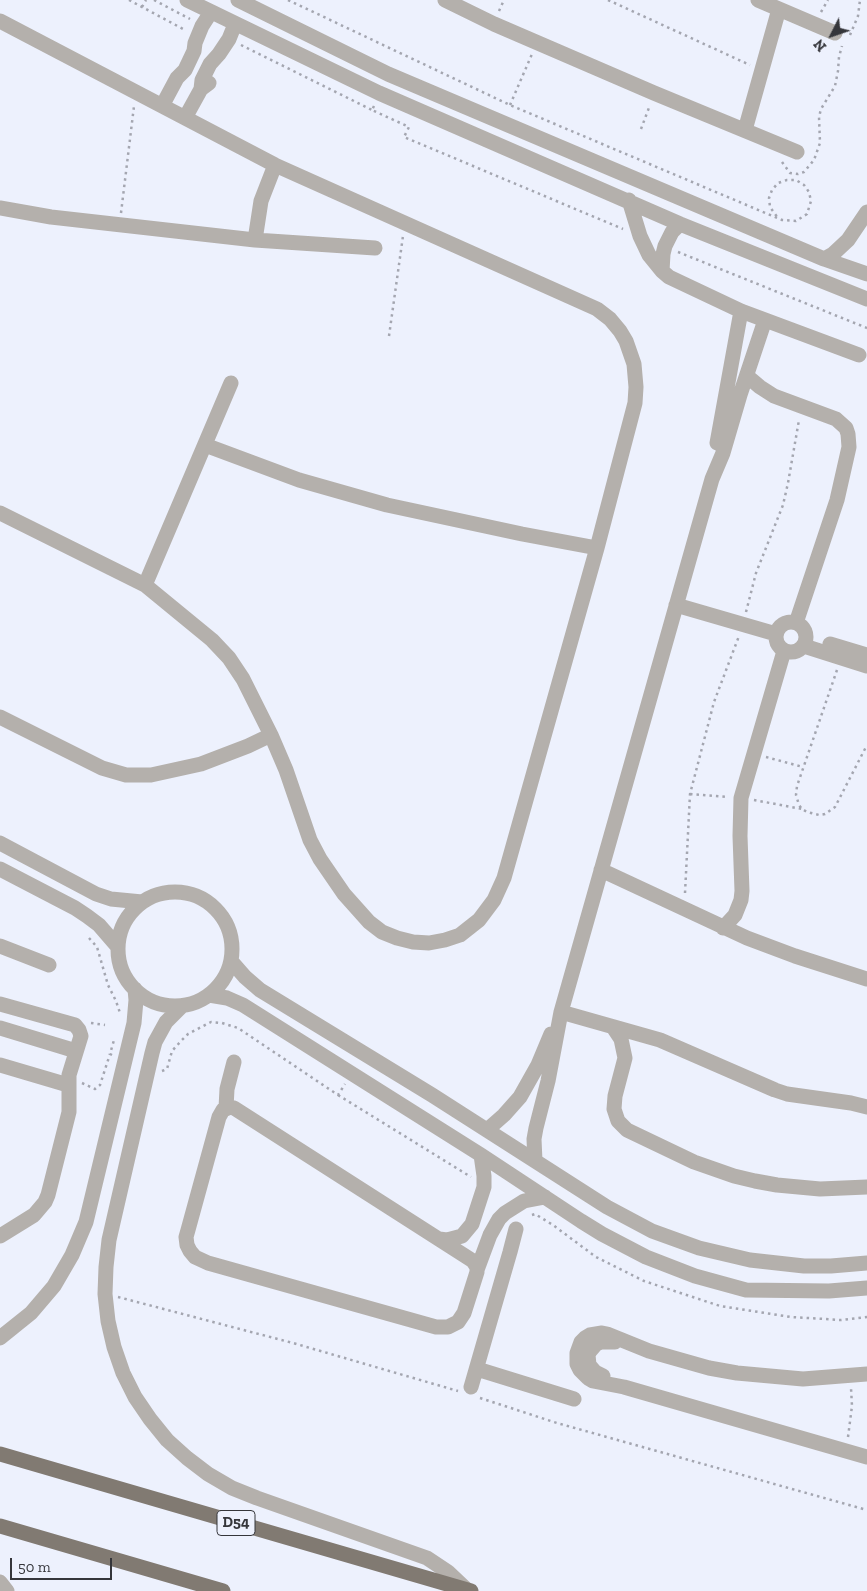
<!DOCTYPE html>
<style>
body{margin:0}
#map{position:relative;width:867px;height:1591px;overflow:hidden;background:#edf1fd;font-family:"Zilla Slab",serif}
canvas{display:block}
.north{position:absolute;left:807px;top:10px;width:50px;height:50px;-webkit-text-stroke:4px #edf1fd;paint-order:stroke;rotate:229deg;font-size:14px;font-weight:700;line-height:20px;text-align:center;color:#35363b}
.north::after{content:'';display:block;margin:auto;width:18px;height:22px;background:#35363b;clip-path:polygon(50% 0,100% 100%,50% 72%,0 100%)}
.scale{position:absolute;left:10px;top:1558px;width:102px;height:22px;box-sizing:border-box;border:2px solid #35363b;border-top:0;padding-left:6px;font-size:15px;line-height:18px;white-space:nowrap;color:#35363b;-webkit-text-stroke:4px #edf1fd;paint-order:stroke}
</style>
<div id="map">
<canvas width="867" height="1591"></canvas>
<div class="north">N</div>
<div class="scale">50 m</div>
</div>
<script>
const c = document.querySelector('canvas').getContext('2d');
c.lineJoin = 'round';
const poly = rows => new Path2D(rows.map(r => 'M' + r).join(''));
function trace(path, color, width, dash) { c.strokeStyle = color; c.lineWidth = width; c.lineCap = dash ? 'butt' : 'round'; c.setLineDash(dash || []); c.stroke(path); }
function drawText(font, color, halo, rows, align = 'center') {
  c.font = font + ' "Zilla Slab",serif'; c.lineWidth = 4.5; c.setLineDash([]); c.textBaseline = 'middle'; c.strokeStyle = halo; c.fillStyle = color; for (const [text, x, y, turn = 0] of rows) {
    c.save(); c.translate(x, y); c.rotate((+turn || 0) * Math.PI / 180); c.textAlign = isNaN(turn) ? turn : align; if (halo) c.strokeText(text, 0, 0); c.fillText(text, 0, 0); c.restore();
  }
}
trace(poly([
 [129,0,185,30],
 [154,0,190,19],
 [288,0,510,105,782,220,796,221,807,214,811,201,809,192,804,185,796,180,787,180,778,183,772,190,769,198,770,207,778,218],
 [608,0,750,65],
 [142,7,146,0],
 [499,11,504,0],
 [821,12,828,0],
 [850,35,858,16,860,0],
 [241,45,372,110],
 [510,105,532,54],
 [374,106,372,110,409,127,404,137,623,229],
 [641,129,650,105],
 [782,162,790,173,798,174,804,172,814,160,820,143,819,117,821,109,835,86,838,71,839,57,842,46],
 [121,213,134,106],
 [678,252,867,328],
 [389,336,403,236],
 [746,612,756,573,783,505,788,483,799,420],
 [837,670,797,786,796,795,799,805,802,809,807,812,819,815,825,814,835,807,867,745],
 [766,757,803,767],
 [690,794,728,797],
 [754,800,802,809],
 [685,893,690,794,714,702,739,636],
 [89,938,97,947,108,985,116,1001,120,1013],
 [91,1023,105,1025],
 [112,1055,110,1054,114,1040],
 [162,1071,167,1069,172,1051,181,1041,188,1034,211,1022,222,1023,238,1028,338,1095,345,1084],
 [82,1083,95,1089,100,1085,110,1054],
 [338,1095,471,1177],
 [532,1215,535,1214,553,1225,596,1257,644,1281,720,1306,791,1317,841,1320,867,1317],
 [118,1297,293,1343,458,1391],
 [480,1398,557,1423,867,1510],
 [848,1437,852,1406,851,1388]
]), '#a4a6b0', 2.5, [2.5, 4]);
trace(poly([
 [187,0,379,93,680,224,867,299],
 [238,0,388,74,824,259,867,274],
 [445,0,494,24,654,93,797,152],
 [758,0,835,33],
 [0,21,275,165,597,309,610,319,620,331,626,341,634,364,636,387,635,403,597,548,504,878,494,900,479,920,460,935,445,940,429,943,413,942,397,938,382,932,369,922,344,894,320,859,310,840,286,770,271,735,243,679,229,658,212,640,145,585,0,513],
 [201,89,202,80,210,64,219,54,229,39,235,24],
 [162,106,177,78,185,70,194,51,195,43,202,26,211,12],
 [185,118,201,89,209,83],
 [745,130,779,9],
 [629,200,640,236,649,255,662,271,669,277,741,311,859,355],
 [0,208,51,217,255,240,375,248],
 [255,240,261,201,275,165],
 [824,259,833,254,848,240,867,212],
 [662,271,663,254,665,246,672,232,680,224],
 [747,376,760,387,774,396,836,419,846,428,848,434,849,447,837,500,796,623],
 [717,443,741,311],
 [205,445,299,480,387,505,522,534,597,548],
 [145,585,231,383],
 [676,605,776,634],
 '776 637a15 15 0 1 1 30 0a15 15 0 1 1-30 0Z',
 [830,644,867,655],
 [804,646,867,666],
 [0,717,102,768,126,775,151,775,201,764,248,746,271,735],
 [0,843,96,894,111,899,142,902],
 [0,869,75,908,87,916,99,925,118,947],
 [601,870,747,938,795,956,867,979],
 '118 949a57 57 0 1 1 114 0a57 57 0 1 1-114 0Z',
 [723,928,735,915,741,900,742,891,740,836,741,798,784,651],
 [0,946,49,965],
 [231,961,245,977,260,990,432,1095,607,1207,652,1231,699,1248,750,1260,804,1266,831,1266,867,1263],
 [209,995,227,998,243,1005,481,1155,581,1221,602,1234,646,1257,695,1276,746,1290,829,1291,867,1288],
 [0,1004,75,1025,79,1030,81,1036,69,1075,69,1112,48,1195,45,1202,34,1215,0,1236],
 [182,1006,166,1022,155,1042,152,1053,109,1240,106,1267,105,1294,108,1321,114,1347,123,1373,135,1397,150,1419,167,1440,187,1458,208,1474,232,1488,257,1498,427,1558,448,1572,467,1590],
 [561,1012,660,1040,775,1090,787,1094,851,1103,867,1107],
 [613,1027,621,1039,625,1058,615,1096,614,1109,618,1121,627,1130,694,1162,734,1176,755,1181,777,1185,820,1189,867,1187],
 [0,1028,76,1051],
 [0,1065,68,1085],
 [230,1107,234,1108,473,1261,477,1267,477,1272,464,1313,458,1322,448,1327,436,1327,208,1263,195,1257,190,1251,187,1245,186,1237,188,1230,219,1117,223,1110,230,1107],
 [226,1108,227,1089,234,1062],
 [487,1130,504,1115,520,1097,538,1065,551,1034],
 [535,1161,534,1139,536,1128,548,1081,561,1012,712,479,723,453,740,395,765,320],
 [439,1239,447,1240,462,1236,472,1224,484,1187,484,1176,481,1155],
 [477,1270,490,1235,499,1219,505,1213,524,1201,545,1197],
 [0,1338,31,1313,54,1286,72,1255,86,1222,134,1023,136,1000,135,989],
 [477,1369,574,1399],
 [867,1374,803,1379,737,1373,709,1368,649,1351,607,1334,602,1333,590,1335,585,1338,581,1342,577,1353,577,1364,580,1370,588,1378,593,1381,624,1387,867,1457],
 [603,1376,595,1372,589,1365,588,1355,590,1351,596,1344,601,1342,615,1342],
 [471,1387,510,1252,516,1229],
 [0,1582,7,1591]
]), '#b4b0ac', 15);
trace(poly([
 [0,1454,471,1591],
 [0,1526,223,1591]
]), '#817a72', 15);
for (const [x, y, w] of [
 [236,1523,38]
]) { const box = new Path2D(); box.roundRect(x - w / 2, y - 12.5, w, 25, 4); c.fillStyle = '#edf1fd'; c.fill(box); trace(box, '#35363b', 1); }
drawText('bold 15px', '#35363b', null, [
 ["D54",236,1523]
]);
</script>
